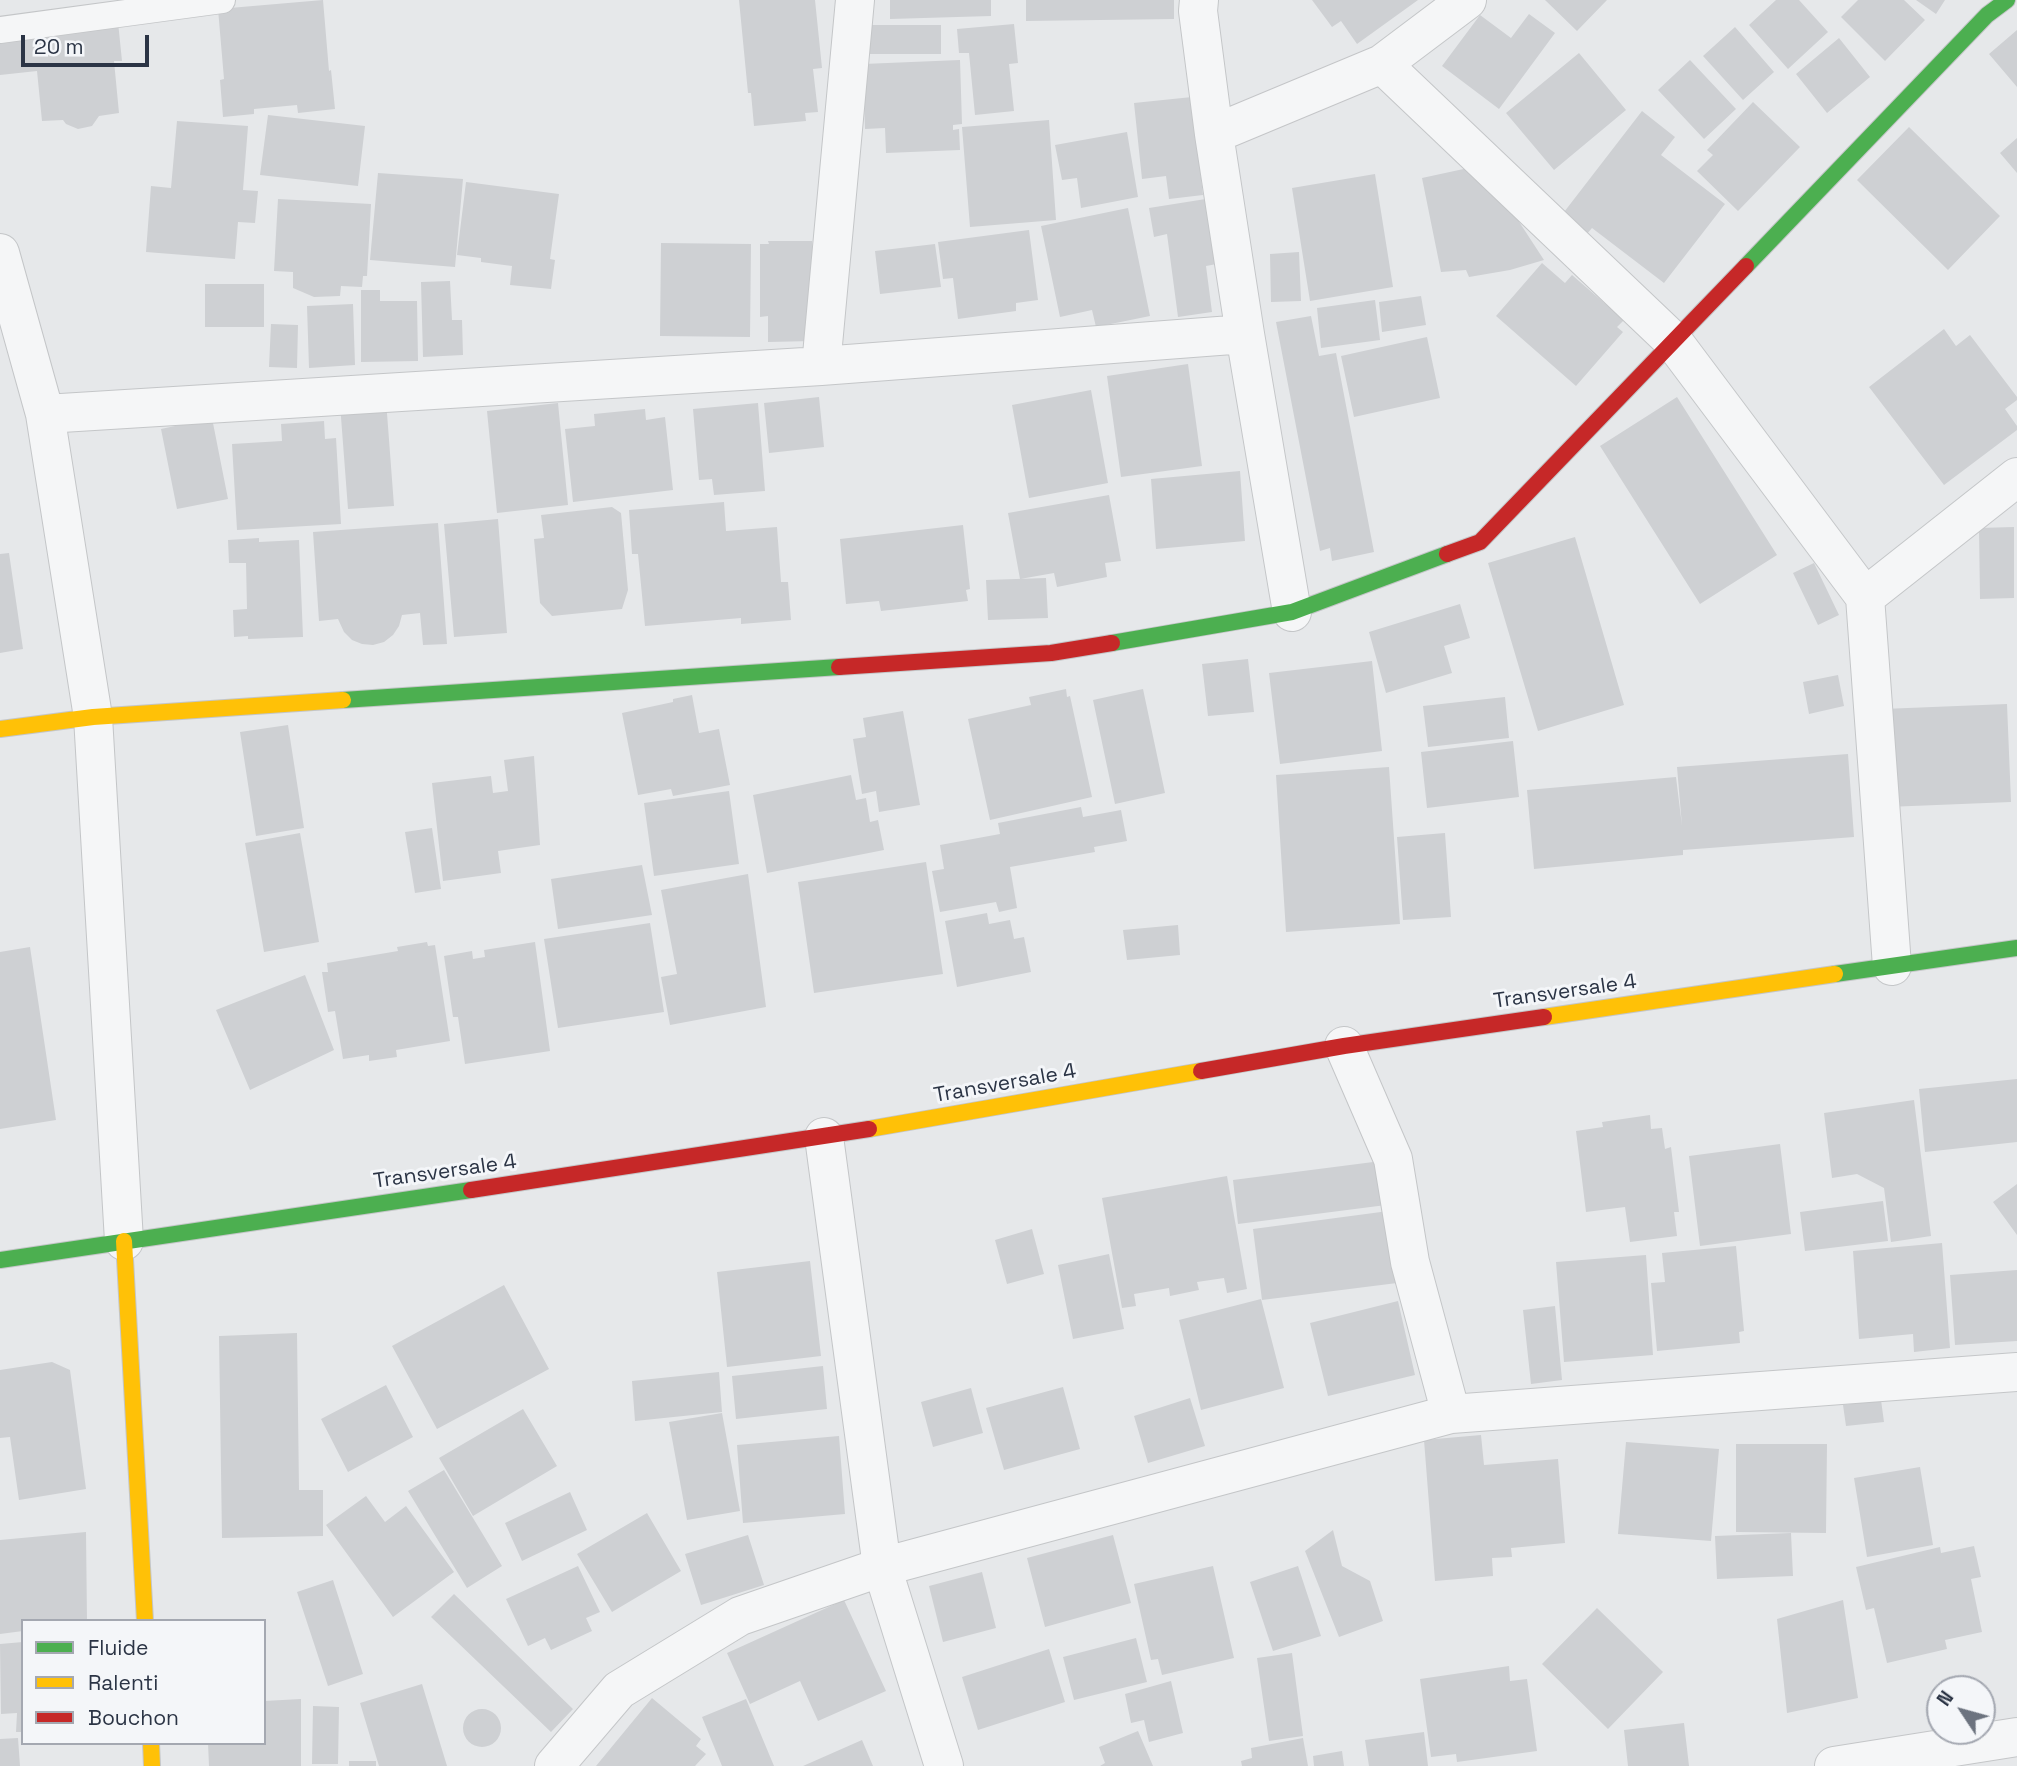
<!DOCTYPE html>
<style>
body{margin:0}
#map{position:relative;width:2017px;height:1766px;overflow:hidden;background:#e6e8ea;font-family:"Space Grotesk",sans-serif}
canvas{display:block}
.legend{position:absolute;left:21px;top:1619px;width:245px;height:126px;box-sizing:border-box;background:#f4f6f9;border:2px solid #a4a8b1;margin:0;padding:9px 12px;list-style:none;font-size:21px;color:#2b3445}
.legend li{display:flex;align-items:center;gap:14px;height:35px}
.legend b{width:35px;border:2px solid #a4a8b1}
.north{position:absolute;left:1926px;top:1675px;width:70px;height:70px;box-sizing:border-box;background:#f4f6f9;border:2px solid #a4a8b1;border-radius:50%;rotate:306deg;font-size:19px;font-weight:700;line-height:28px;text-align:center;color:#2b3445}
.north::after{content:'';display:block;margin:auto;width:24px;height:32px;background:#6c737f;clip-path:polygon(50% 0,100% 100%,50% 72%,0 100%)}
.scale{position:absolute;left:21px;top:35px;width:128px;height:32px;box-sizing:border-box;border:4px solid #2b3445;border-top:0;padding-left:9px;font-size:21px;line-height:24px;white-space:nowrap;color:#2b3445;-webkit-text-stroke:5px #f4f6f9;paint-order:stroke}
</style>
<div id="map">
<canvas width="2017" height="1766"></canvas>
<ul class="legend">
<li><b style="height:9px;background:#4caf50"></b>Fluide</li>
<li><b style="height:9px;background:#ffc107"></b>Ralenti</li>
<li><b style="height:9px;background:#c62828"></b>Bouchon</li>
</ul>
<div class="north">N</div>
<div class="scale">20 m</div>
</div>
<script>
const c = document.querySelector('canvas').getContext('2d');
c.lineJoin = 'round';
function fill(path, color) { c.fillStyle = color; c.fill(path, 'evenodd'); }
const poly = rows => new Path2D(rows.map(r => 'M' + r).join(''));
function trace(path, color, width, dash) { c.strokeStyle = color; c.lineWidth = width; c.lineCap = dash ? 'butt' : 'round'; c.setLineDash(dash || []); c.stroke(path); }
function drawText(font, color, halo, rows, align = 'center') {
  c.font = font + ' "Space Grotesk",sans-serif'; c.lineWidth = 6; c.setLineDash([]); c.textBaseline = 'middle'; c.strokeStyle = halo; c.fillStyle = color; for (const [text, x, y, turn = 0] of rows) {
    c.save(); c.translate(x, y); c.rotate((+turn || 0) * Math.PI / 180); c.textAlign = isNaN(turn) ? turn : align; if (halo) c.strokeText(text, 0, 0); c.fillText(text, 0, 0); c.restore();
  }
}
fill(poly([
 [323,0,329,71,331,70,335,109,298,113,297,105,254,109,254,114,223,117,220,80,224,79,218,9],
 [739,0,815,0,822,68,813,69,818,112,805,113,806,121,754,126,751,93,748,93],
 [890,0,991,0,991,16,890,19],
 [1026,0,1174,0,1174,19,1026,21],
 [1312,0,1418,0,1357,44,1341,21,1332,27],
 [1545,0,1607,0,1577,31],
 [1776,0,1799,0,1828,32,1788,69,1749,25],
 [1858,0,1904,0,1925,20,1885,61,1841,17],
 [1916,0,1945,0,1936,14],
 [1529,14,1555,33,1499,109,1442,66,1480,15,1511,38],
 [118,22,122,61,114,61,119,113,99,116,92,126,78,129,66,124,63,120,42,121,37,71,0,75,0,34],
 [1014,24,1018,63,1009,64,1014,111,975,115,969,53,959,53,957,29],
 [867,25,941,25,941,54,867,54],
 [1735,27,1774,72,1743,100,1703,56],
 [2017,30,2017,87,1989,54],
 [1839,38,1870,77,1827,113,1796,74],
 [1579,53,1626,110,1554,170,1506,113],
 [960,60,962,124,953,125,953,130,959,129,960,150,886,153,885,128,865,129,863,64],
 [1690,60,1736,109,1704,139,1658,90],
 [1192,97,1203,195,1169,199,1166,176,1142,179,1134,103],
 [1753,102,1800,147,1738,211,1697,171,1713,155,1707,150],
 [1642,111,1675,137,1661,155,1725,204,1664,283,1592,228,1586,235,1561,216],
 [268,115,365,126,358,186,260,175],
 [1049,120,1056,220,970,227,962,127],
 [177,121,248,126,243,190,258,191,255,223,238,222,235,259,146,252,151,186,171,188],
 [1909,127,2000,216,1948,270,1857,180],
 [1127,132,1138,197,1081,208,1077,178,1062,180,1055,145],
 [2017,138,2017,173,2000,153],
 [1482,165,1544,260,1510,270,1469,277,1466,270,1441,272,1422,178],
 [378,173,463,179,455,267,370,260],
 [1375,174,1393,287,1310,301,1292,188],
 [466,182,559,194,550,259,555,260,551,289,510,285,512,266,481,262,481,258,457,255],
 [1212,198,1222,263,1206,266,1212,312,1178,317,1167,234,1154,237,1149,208],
 [278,199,371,204,367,276,363,276,362,287,341,286,340,296,314,297,293,288,293,272,274,271],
 [1128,208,1150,316,1096,327,1092,310,1060,317,1041,226],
 [1029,230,1038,300,1016,303,1016,311,958,319,953,278,943,279,938,242],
 [768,241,812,241,813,341,768,342,768,316,760,317,760,244,769,244],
 [661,243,751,244,750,337,660,336],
 [935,244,941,287,880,294,875,251],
 [1299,252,1301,301,1271,302,1270,254],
 [1542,263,1565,283,1572,275,1624,320,1617,327,1623,332,1576,386,1496,316],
 [450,281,452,320,462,320,463,355,423,357,421,282],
 [205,284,264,284,264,327,205,327],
 [361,290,380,290,380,301,417,301,418,361,361,362],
 [1421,296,1426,325,1382,332,1379,302],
 [1375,300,1380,340,1321,348,1317,308],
 [353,304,355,365,309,368,307,306],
 [1311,316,1319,356,1336,353,1374,552,1332,561,1330,548,1320,551,1276,322],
 [271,324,298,325,297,368,269,367],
 [1944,329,1956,346,1970,335,2017,397,2017,400,2005,409,2017,426,2017,430,1944,485,1869,387],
 [1427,337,1440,398,1354,417,1341,356],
 [1188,364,1202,466,1121,477,1107,376],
 [1091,390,1108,483,1029,498,1012,405],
 [819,397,824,447,769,453,764,403],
 [1677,397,1777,555,1700,604,1600,446],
 [386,400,394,506,348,509,340,404],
 [558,403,568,505,497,513,487,411],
 [758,403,765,491,714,495,712,479,699,480,693,409],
 [645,409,646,420,665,417,673,490,573,502,565,429,595,426,594,414],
 [212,418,228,499,177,509,161,429],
 [324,421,325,439,336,438,341,524,237,530,232,444,282,441,281,424],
 [1240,471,1245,541,1156,549,1151,479],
 [1109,495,1121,561,1105,563,1107,577,1057,587,1054,573,1020,579,1008,513],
 [724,502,726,531,777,527,781,582,788,582,791,620,741,624,741,618,645,626,638,554,632,554,629,510],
 [612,507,621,513,628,590,622,609,552,616,540,603,534,539,544,538,541,515],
 [498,519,507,633,454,637,444,524],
 [438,523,447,644,423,645,420,613,402,615,399,626,393,635,384,642,373,645,362,644,352,640,344,632,338,619,319,621,313,532],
 [963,525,970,589,966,590,968,601,881,611,879,601,846,604,840,539],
 [2014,527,2014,598,1980,599,1979,528],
 [1575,537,1624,705,1538,731,1488,563],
 [259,538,259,542,299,540,303,637,248,639,248,636,234,637,233,610,247,609,246,563,229,563,228,540],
 [9,553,23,649,0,653,0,554],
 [1814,563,1839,615,1818,625,1793,573],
 [1046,578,1048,618,988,620,986,580],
 [1460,604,1470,638,1444,646,1452,673,1386,693,1369,632],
 [1248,659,1254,712,1208,716,1202,664],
 [1372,661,1382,751,1280,764,1269,673],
 [1838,675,1844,706,1809,714,1803,682],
 [1066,689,1067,697,1070,696,1092,797,990,820,968,719,1031,705,1029,697],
 [1143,689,1165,793,1115,804,1093,700],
 [692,695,699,733,719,729,730,785,673,796,671,789,638,795,622,713,673,702,673,699],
 [1505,697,1509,738,1428,747,1423,706],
 [2007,704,2011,802,1887,807,1883,709],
 [903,711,920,805,879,812,876,791,862,794,853,739,866,737,863,718],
 [288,725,304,828,256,836,240,732],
 [1513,741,1519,797,1427,808,1421,752],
 [1848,754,1854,837,1683,850,1683,855,1534,869,1527,790,1676,777,1682,826,1677,767],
 [534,756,540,845,498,851,501,873,443,881,432,783,491,776,493,793,508,791,504,760],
 [1389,767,1400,924,1286,932,1276,775],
 [851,775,856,800,866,798,870,822,878,820,884,850,767,873,753,795],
 [729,791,739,864,654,876,644,803],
 [1081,807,1083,817,1121,810,1127,841,1094,847,1095,852,1010,867,1017,908,999,912,996,902,940,912,932,871,944,869,940,845,1000,834,998,823],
 [432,828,441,889,415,893,405,832],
 [300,833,319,942,264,952,245,843],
 [1445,833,1451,917,1403,920,1397,837],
 [926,862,943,974,814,993,798,882],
 [642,865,652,915,558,929,551,879],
 [748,874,766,1007,670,1025,661,977,677,974,661,890],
 [987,913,989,924,1010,920,1014,939,1024,937,1031,972,957,987,945,921],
 [650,923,664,1012,558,1028,544,939],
 [1178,925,1180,955,1127,960,1123,930],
 [427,942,428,946,435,945,450,1041,396,1050,397,1057,369,1061,369,1055,343,1059,335,1011,328,1012,322,972,328,972,327,963,398,951,397,947],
 [535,942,550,1051,465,1064,458,1017,453,1017,444,956,472,951,473,959,485,957,484,950],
 [30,947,56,1120,0,1129,0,952],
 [305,975,334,1050,250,1090,216,1010],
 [2017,1079,2017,1142,1925,1152,1919,1089],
 [1914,1100,1931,1236,1891,1242,1884,1188,1857,1174,1832,1178,1824,1113],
 [1650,1115,1651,1129,1662,1128,1665,1149,1671,1147,1679,1212,1674,1212,1677,1236,1630,1242,1625,1207,1586,1212,1576,1131,1603,1127,1602,1122],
 [1780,1144,1791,1234,1700,1246,1689,1156],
 [1381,1161,1386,1205,1238,1224,1233,1180],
 [1227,1176,1247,1289,1227,1293,1224,1278,1197,1282,1199,1290,1170,1296,1169,1288,1134,1294,1136,1306,1122,1308,1102,1198],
 [2017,1184,2017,1235,1993,1202],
 [1883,1201,1888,1241,1805,1251,1800,1212],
 [1396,1210,1405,1282,1262,1300,1253,1229],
 [1032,1229,1044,1274,1007,1284,995,1240],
 [1942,1243,1950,1348,1914,1352,1913,1334,1859,1339,1853,1251],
 [1736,1246,1744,1331,1739,1332,1740,1343,1657,1351,1651,1283,1665,1282,1662,1253],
 [1109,1254,1124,1329,1073,1339,1058,1265],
 [1646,1255,1653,1355,1564,1362,1556,1262],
 [810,1261,821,1356,727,1367,717,1272],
 [2017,1270,2017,1341,1955,1345,1950,1275],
 [504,1285,549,1369,437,1429,392,1346],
 [1261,1299,1284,1388,1201,1410,1179,1320],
 [1398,1301,1415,1375,1328,1396,1310,1323],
 [1555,1306,1562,1380,1531,1384,1523,1310],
 [297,1333,299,1490,323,1490,323,1536,222,1538,219,1336],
 [52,1362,70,1370,86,1489,19,1500,10,1437,0,1438,0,1370],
 [823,1366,827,1409,736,1419,732,1376],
 [719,1372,722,1412,635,1421,632,1381],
 [386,1385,413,1437,348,1472,321,1419],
 [1063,1387,1080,1449,1004,1470,986,1408],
 [971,1388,983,1433,933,1447,921,1402],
 [1190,1398,1205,1446,1148,1463,1134,1416],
 [1881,1400,1884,1422,1846,1426,1843,1405],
 [523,1409,557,1466,473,1516,439,1458],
 [722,1413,740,1511,687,1520,669,1422],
 [1481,1435,1484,1465,1558,1459,1565,1543,1511,1548,1512,1557,1492,1558,1493,1576,1435,1581,1424,1440],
 [839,1436,845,1514,743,1523,737,1445],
 [1626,1442,1719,1449,1711,1541,1618,1534],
 [1736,1444,1827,1444,1826,1533,1736,1532],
 [1920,1467,1933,1545,1867,1557,1854,1478],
 [444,1470,502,1566,467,1588,408,1491],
 [570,1492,587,1530,522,1561,505,1523],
 [366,1496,385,1522,406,1506,454,1572,393,1617,326,1525],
 [647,1513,681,1571,612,1612,577,1554],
 [1333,1530,1342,1566,1370,1581,1383,1621,1339,1637,1305,1551],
 [86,1532,87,1621,23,1621,23,1631,0,1634,0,1540],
 [1791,1533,1793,1576,1717,1579,1715,1536],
 [748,1535,764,1585,701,1605,685,1554],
 [1113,1535,1131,1603,1045,1627,1027,1558],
 [1974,1546,1981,1577,1971,1579,1982,1632,1945,1640,1947,1649,1887,1663,1874,1608,1866,1610,1856,1567,1940,1547,1941,1553],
 [578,1566,600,1612,586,1618,592,1631,551,1650,545,1638,528,1646,506,1599],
 [1213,1566,1234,1658,1162,1675,1158,1659,1151,1660,1134,1584],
 [1298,1566,1321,1636,1273,1651,1250,1582],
 [982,1572,996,1628,943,1642,929,1586],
 [333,1580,363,1674,328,1686,297,1592],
 [454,1594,573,1709,551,1732,431,1617],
 [844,1600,886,1691,818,1721,800,1681,750,1704,727,1653],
 [1843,1600,1858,1698,1787,1713,1777,1619],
 [1597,1608,1663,1672,1608,1729,1542,1664],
 [1136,1638,1147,1682,1074,1700,1063,1657],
 [23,1642,23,1732,16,1732,17,1713,1,1714,0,1644],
 [1049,1649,1065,1702,978,1730,962,1677],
 [1292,1653,1303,1736,1269,1741,1257,1658],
 [1509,1666,1510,1681,1527,1679,1537,1751,1457,1762,1456,1754,1431,1757,1420,1679],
 [1171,1681,1183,1733,1149,1742,1144,1720,1131,1723,1125,1694],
 [422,1684,447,1766,379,1766,360,1703],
 [652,1698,701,1739,696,1746,706,1754,695,1766,596,1766],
 [301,1699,301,1766,209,1766,208,1743,264,1743,264,1701],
 [746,1699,774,1766,722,1766,702,1717],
 [313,1706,339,1707,338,1764,312,1764],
 '463 1728a19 19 0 1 1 38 0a19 19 0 1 1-38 0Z',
 [1684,1723,1689,1766,1628,1766,1624,1730],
 [1138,1731,1153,1766,1100,1766,1105,1763,1099,1747],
 [1424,1732,1428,1766,1369,1766,1365,1740],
 [18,1738,20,1766,0,1766,0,1739],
 [1303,1738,1308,1766,1242,1766,1241,1761,1252,1758,1251,1748],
 [862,1740,873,1766,803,1766],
 [1342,1751,1344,1766,1314,1766,1313,1756],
 [349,1761,376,1761,376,1766,349,1766]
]), '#ced0d3');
const lane = poly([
 [0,30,222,0]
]);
const street = poly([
 [1199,0,1198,11,1214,134,1245,334,1292,612],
 [1382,64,1673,341,1865,597,2017,477],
 [1214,134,1382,64,1467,0],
 [0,253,45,414,93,717,124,1241],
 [821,366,855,0],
 [45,414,821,366,1245,334],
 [1865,597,1892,966],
 [1344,1046,1393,1159,1410,1262,1451,1414],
 [824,1137,882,1567,944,1766],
 [554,1766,619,1690,740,1616,882,1567,1451,1414,2017,1372],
 [1834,1766,2017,1737]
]);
const fast = poly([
 [1746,266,1987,15,2007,0],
 [1112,643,1292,612,1447,554],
 [343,700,839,667],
 [1835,974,2017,948],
 [0,1260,471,1190]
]);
const slow = poly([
 [0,729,93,717,343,700],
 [1544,1017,1835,974],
 [869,1129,1201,1071],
 [124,1241,145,1621],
 [151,1743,152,1766]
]);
const jam = poly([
 [1447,554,1480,542,1746,266],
 [839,667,1051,653,1112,643],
 [1201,1071,1344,1046,1544,1017],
 [471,1190,869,1129]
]);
trace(lane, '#c4c6c8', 28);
trace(street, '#c4c6c8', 40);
trace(fast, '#c4c6c8', 18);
trace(slow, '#c4c6c8', 18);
trace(jam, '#c4c6c8', 18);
trace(lane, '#f5f6f7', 26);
trace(street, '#f5f6f7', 38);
trace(fast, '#4caf50', 16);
trace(slow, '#ffc107', 16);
trace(jam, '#c62828', 16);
drawText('21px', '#2b3445', '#f4f6f9', [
 ["Transversale 4",1565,992,-8],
 ["Transversale 4",1005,1084,-10],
 ["Transversale 4",445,1172,-8]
]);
</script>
